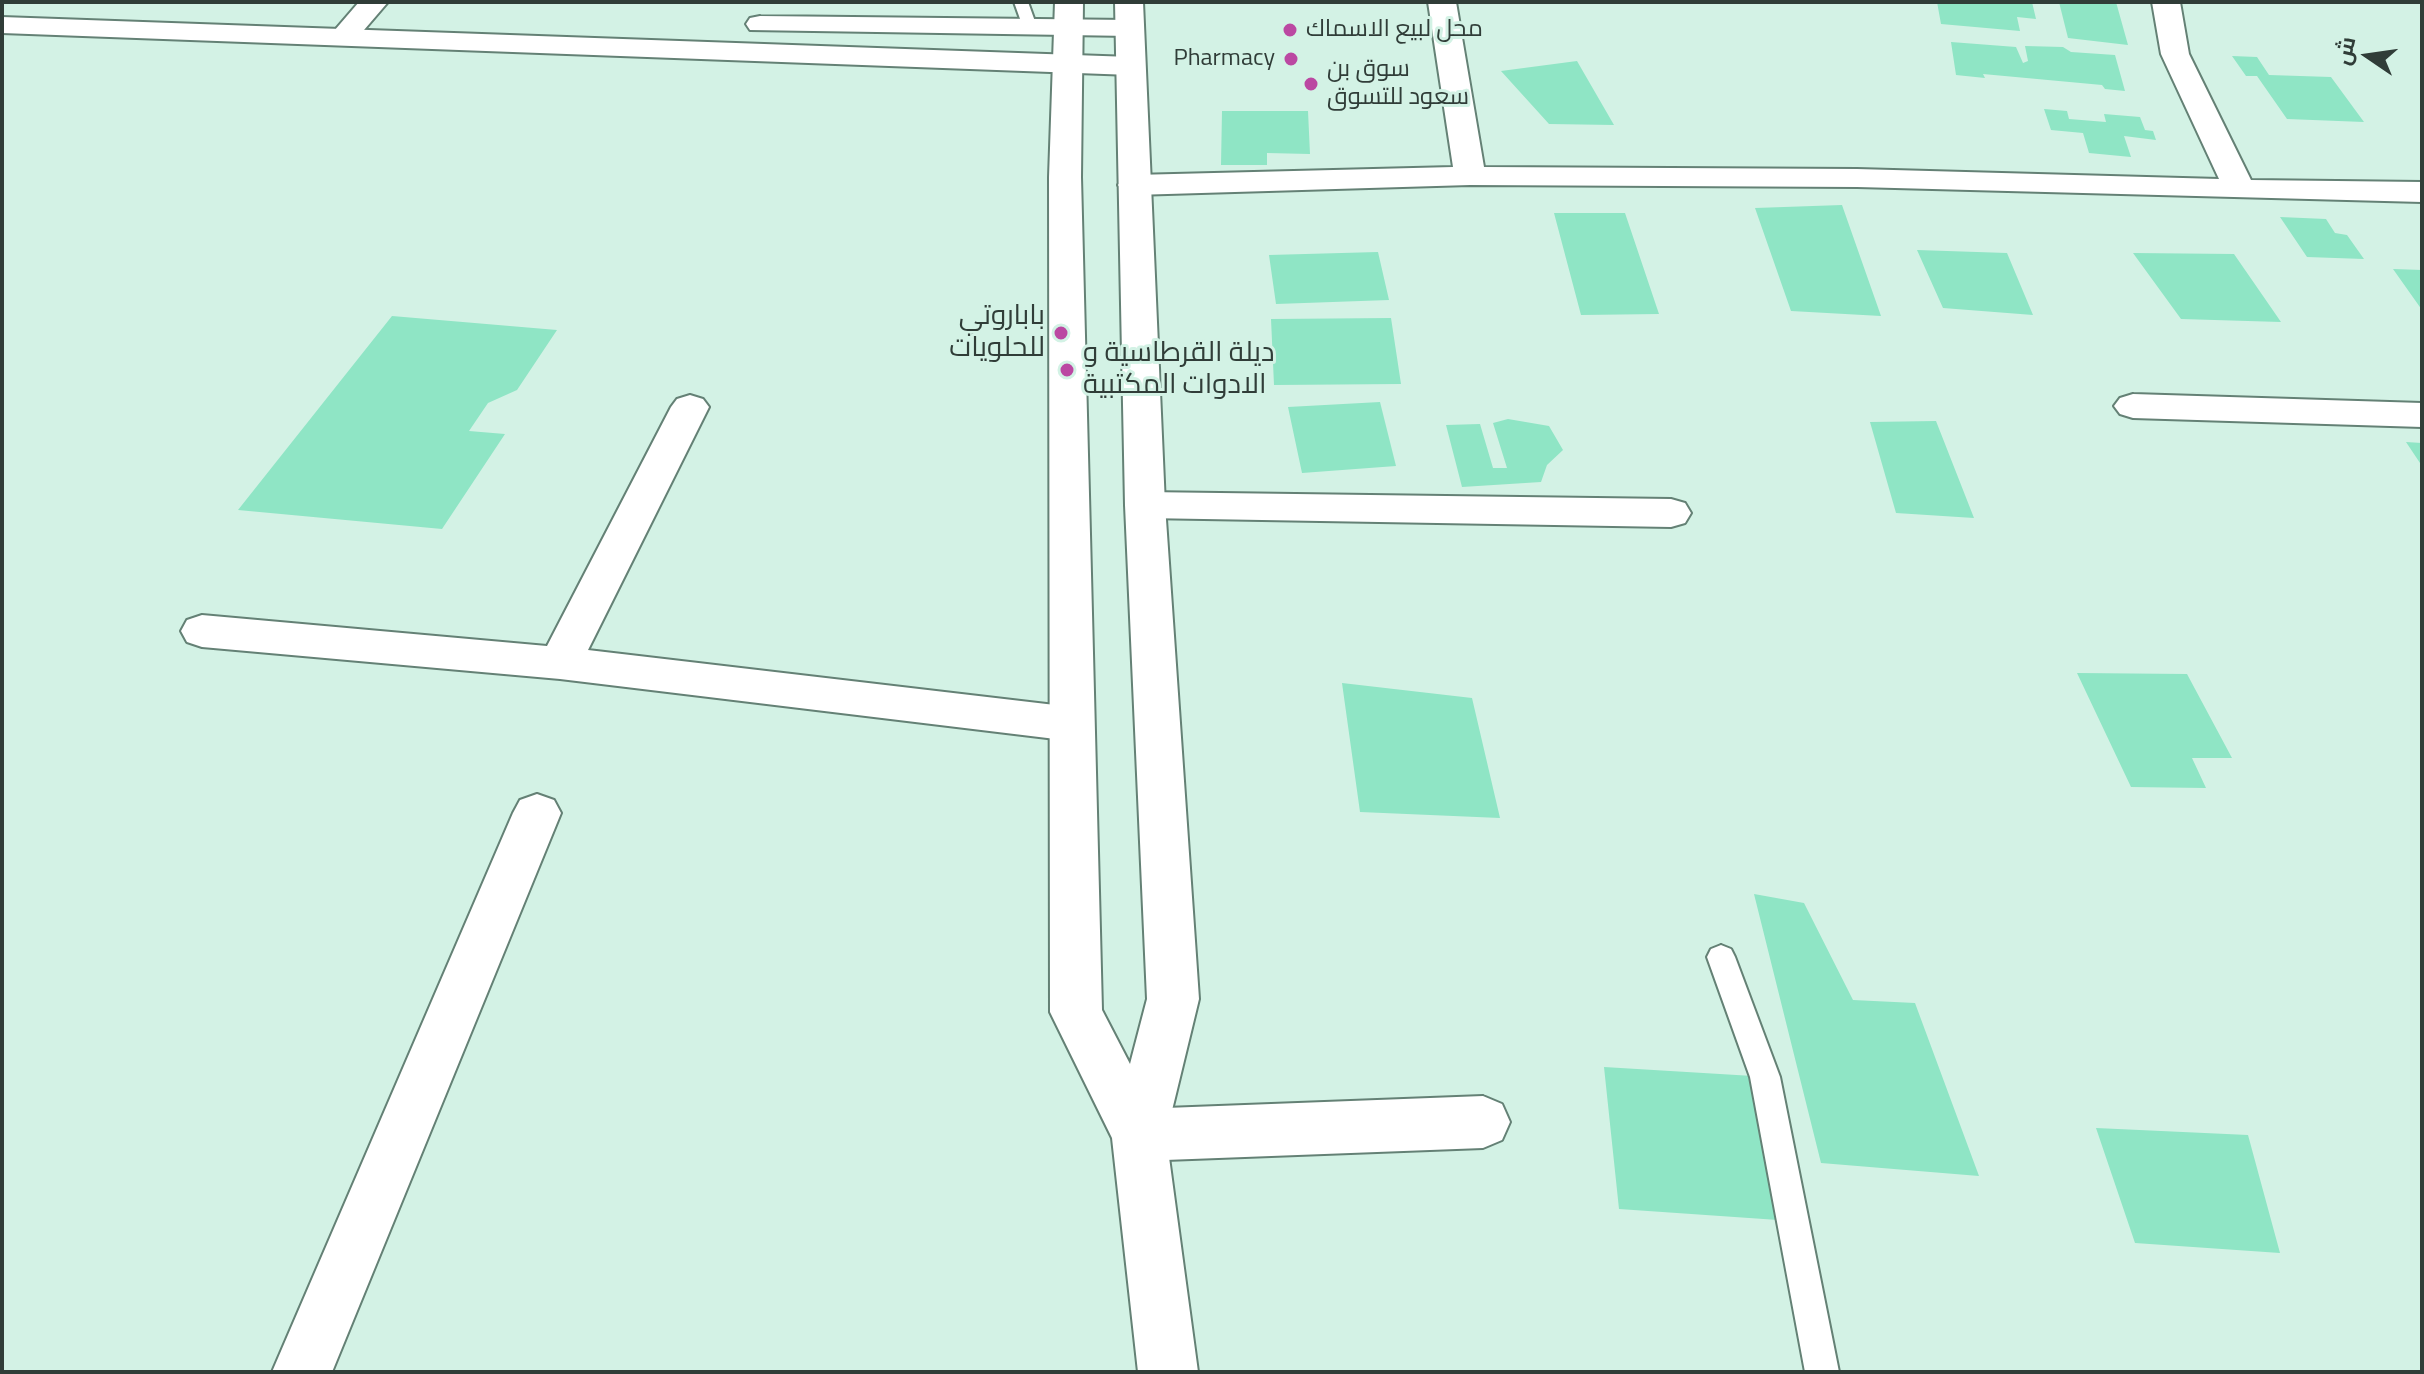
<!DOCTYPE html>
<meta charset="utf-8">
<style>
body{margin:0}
#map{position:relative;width:2424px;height:1374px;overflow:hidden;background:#d3f2e5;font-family:"Titillium Web",Cairo,sans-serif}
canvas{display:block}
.frame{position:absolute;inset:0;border:4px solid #303d38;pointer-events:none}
.north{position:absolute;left:2328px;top:16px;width:80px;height:80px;-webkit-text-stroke:6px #d3f2e5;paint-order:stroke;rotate:283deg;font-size:22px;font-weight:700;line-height:32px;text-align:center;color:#303d38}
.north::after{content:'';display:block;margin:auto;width:28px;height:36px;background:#303d38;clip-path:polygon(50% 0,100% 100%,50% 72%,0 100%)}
</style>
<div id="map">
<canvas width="2424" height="1374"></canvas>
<div class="frame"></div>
<div class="north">ش</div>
</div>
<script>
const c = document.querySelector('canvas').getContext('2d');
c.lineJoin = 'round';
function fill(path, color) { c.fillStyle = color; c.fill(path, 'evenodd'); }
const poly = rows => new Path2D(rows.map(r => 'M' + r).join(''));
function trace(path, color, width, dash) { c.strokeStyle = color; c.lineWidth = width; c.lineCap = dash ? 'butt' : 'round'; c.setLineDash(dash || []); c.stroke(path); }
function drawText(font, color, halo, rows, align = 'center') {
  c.font = font + ' "Titillium Web",Cairo,sans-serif'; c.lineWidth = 6; c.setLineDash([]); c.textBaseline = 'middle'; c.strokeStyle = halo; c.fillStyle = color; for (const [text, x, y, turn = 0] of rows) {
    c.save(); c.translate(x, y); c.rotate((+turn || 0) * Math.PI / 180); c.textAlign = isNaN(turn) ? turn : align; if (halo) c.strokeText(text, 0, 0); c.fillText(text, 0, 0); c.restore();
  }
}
fill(poly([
 [1937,2,2032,2,2036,19,2017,17,2020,31,1941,24],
 [2059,2,2116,2,2128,45,2068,38],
 [1951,42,2016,47,2023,63,2028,61,2025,46,2063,47,2071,52,2115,55,2125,91,2105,89,2102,85,1983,74,1985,78,1956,75],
 [2232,56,2257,57,2269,75,2331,77,2364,122,2287,119,2257,76,2246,76],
 [1577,61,1614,125,1549,124,1501,71],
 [2044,109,2067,111,2069,119,2106,122,2104,114,2140,117,2145,130,2153,131,2156,140,2124,136,2131,157,2089,153,2083,133,2051,130],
 [1222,111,1308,111,1310,154,1267,153,1267,165,1221,165],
 [1842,205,1881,316,1791,311,1755,208],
 [1554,213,1625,213,1659,314,1581,315],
 [2280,217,2326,219,2335,233,2347,235,2364,259,2307,257],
 [1917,250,2007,253,2033,315,1943,308],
 [1378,252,1389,300,1276,304,1269,255],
 [2133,253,2234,254,2281,322,2181,319],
 [2393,269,2422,270,2422,310],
 [392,316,557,330,517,390,488,403,469,431,505,434,442,529,238,510],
 [1391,318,1401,384,1274,385,1271,319],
 [1380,402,1396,466,1302,473,1288,407],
 [1508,419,1549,426,1563,450,1547,465,1541,482,1462,487,1446,425,1480,424,1493,468,1507,468,1493,423],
 [1936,421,1974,518,1896,513,1870,422],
 [2406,442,2422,443,2422,466],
 [2077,673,2187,674,2232,758,2192,758,2206,788,2131,787],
 [1342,683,1472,698,1500,818,1360,812],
 [1754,894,1804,903,1853,1000,1915,1003,1979,1176,1821,1163],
 [1604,1067,1753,1076,1778,1220,1619,1209],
 [2096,1128,2248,1135,2280,1253,2135,1243]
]), '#8fe5c5');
const service = poly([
 [1014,2,1028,2,1037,27,1034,30,1024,30,1014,2],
 [1721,945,1731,949,1735,957,1780,1077,1839,1372,1805,1372,1750,1077,1707,957,1711,949,1721,945]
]);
const minor = poly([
 [359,2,388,2,352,44,332,44,328,38,359,2],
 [1428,2,1456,2,1484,167,1857,169,2219,179,2161,54,2152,2,2180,2,2189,54,2251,180,2422,182,2422,202,1857,187,1470,185,1134,195,1123,192,1118,185,1123,178,1134,175,1453,167,1428,2],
 [2133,394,2422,403,2422,427,2133,418,2120,414,2114,406,2120,398,2133,394],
 [690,395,703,399,709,407,588,650,1072,707,1088,712,1094,724,1088,736,1072,741,560,679,202,647,187,642,181,631,187,620,202,615,547,646,671,407,677,399,690,395],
 [1145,492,1671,499,1685,503,1691,513,1685,523,1671,527,1145,518,1131,515,1125,505,1131,495,1145,492],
 [537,794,554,800,561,813,332,1372,272,1372,513,813,520,800,537,794],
 [1483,1096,1502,1104,1510,1122,1502,1140,1483,1148,1139,1161,1120,1153,1112,1135,1120,1117,1139,1109,1483,1096]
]);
const tertiary = poly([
 [760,16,1130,20,1140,22,1144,28,1140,34,1130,36,750,30,746,24,750,18,760,16],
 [2,17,1131,57,1141,60,1145,66,1141,72,1131,75,2,33,2,17]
]);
const secondary = poly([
 [1055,2,1083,2,1081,177,1102,1010,1130,1064,1147,999,1125,505,1115,2,1143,2,1165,505,1199,999,1166,1135,1198,1372,1138,1372,1112,1138,1050,1012,1049,177,1055,2]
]);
trace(service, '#648175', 4);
trace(minor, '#648175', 4);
trace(tertiary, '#648175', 4);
trace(secondary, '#648175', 4);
fill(service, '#fff');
fill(minor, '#fff');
fill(tertiary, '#fff');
fill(secondary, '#fff');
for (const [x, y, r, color] of [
 [1290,30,8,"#bb48a2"],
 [1291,59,8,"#bb48a2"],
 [1311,84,8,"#bb48a2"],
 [1061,333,8,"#bb48a2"],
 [1067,370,8,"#bb48a2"]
]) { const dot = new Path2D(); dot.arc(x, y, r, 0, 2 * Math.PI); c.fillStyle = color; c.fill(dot); trace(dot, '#d3f2e5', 3); }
drawText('24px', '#303d38', '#d3f2e5', [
 ["محل لبيع الاسماك",1306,30],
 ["Pharmacy",1275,59,"right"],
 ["سوق بن",1327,70],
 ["سعود للتسوق",1327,98]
], 'left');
drawText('28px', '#303d38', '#d3f2e5', [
 ["باباروتي",1045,317],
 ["للحلويات",1045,349],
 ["ديلة القرطاسية و",1083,354,"left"],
 ["الادوات المكتبية",1083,386,"left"]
], 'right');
</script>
